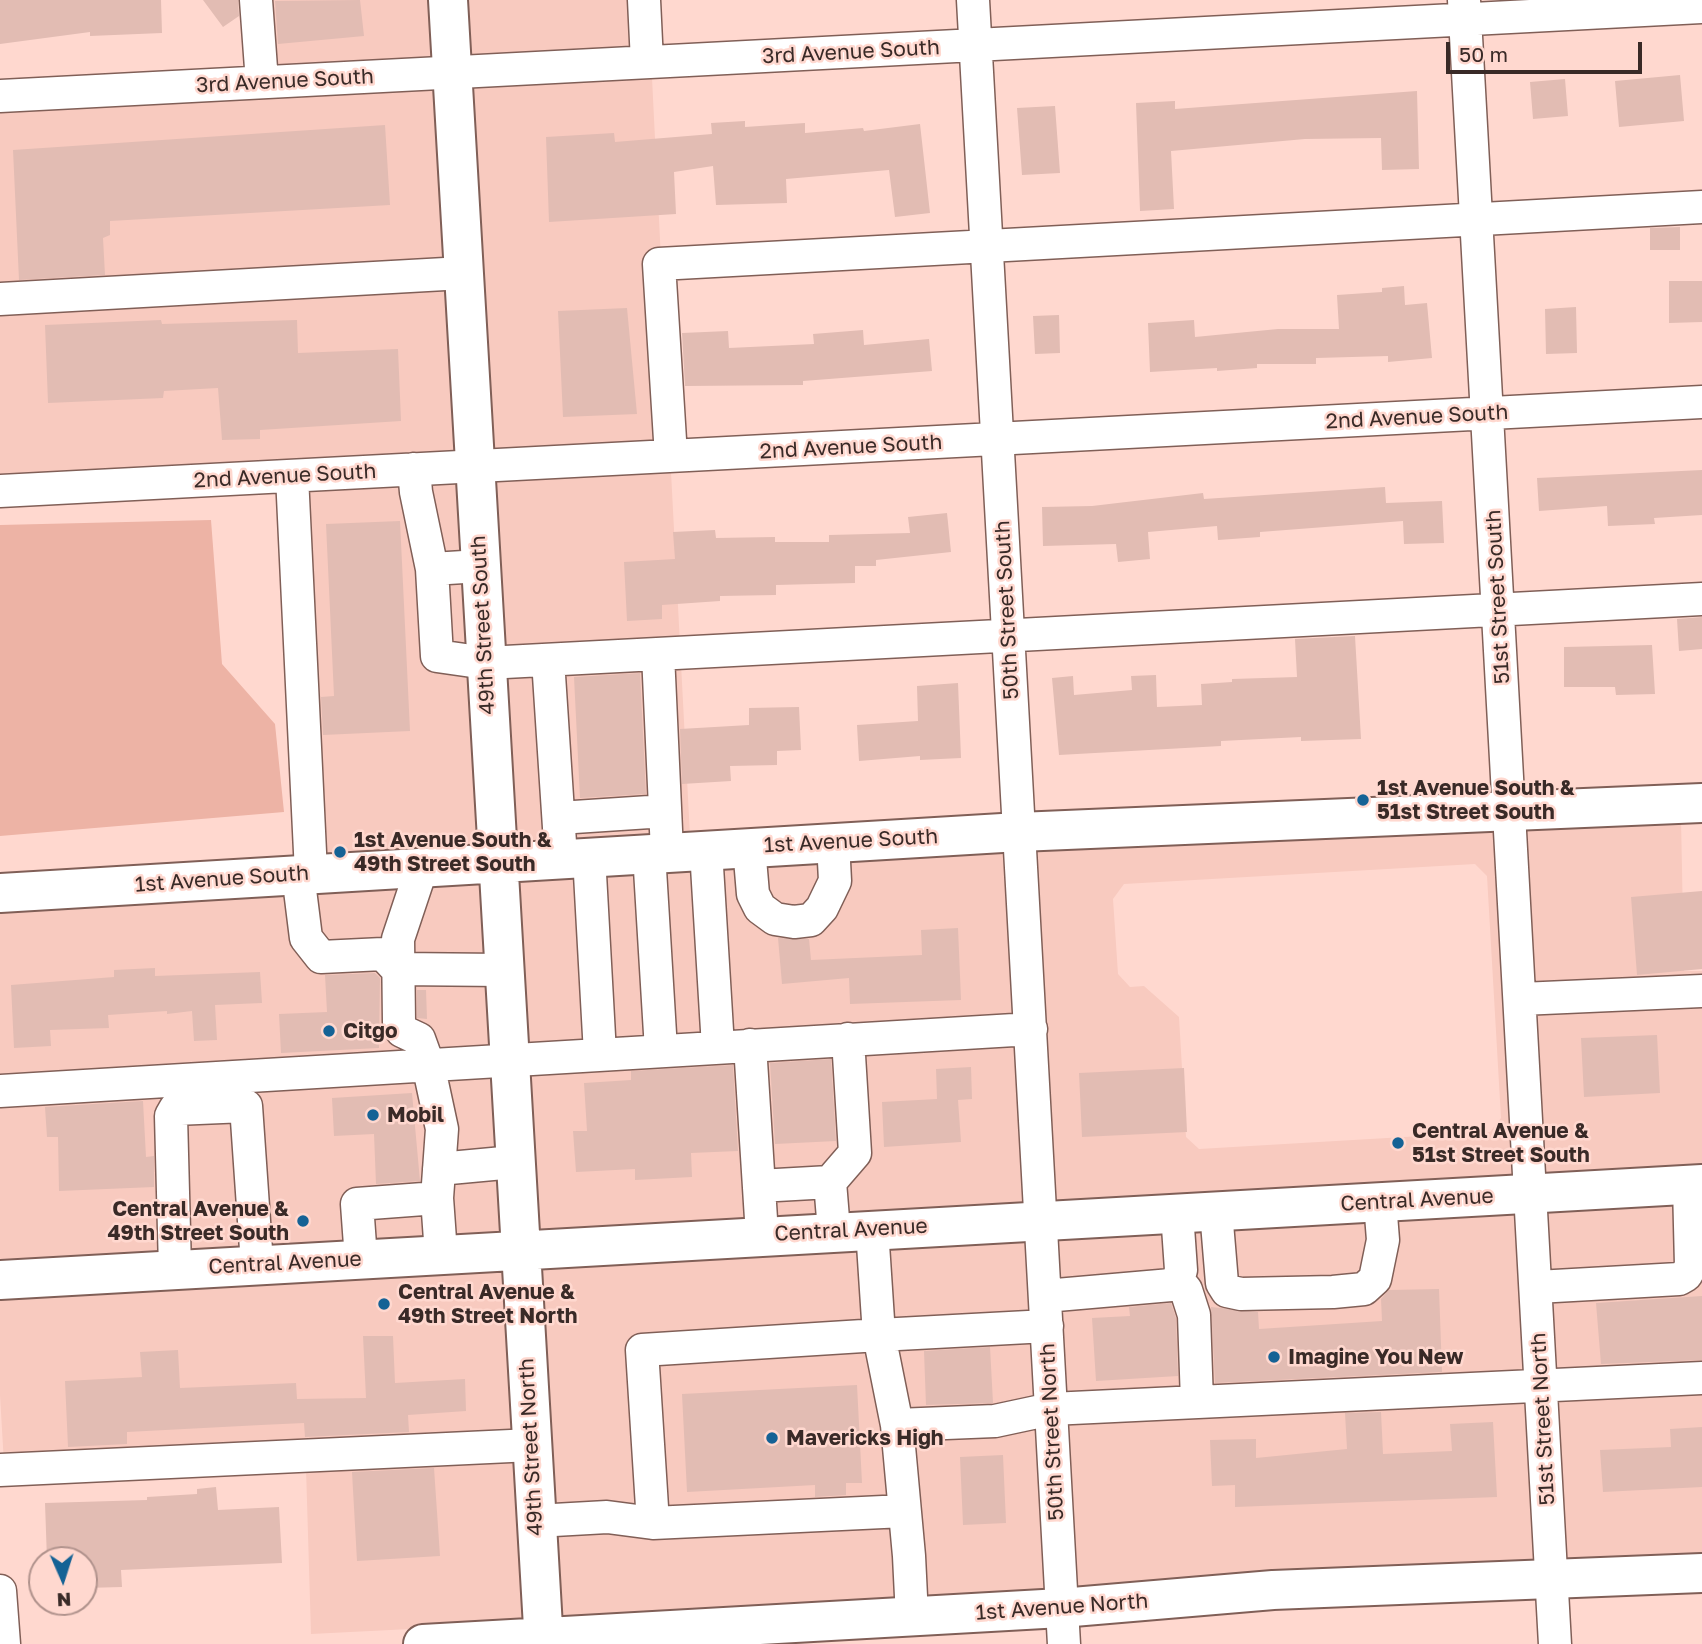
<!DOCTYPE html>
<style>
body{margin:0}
#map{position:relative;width:1702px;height:1644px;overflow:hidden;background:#ffd8cf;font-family:"Golos Text",sans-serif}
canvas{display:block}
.north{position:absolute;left:28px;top:1546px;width:70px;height:70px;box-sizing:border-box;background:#ffd8cf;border:2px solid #b0928c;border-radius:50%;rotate:177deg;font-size:19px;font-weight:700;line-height:28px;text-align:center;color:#392a27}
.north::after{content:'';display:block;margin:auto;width:24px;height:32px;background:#156295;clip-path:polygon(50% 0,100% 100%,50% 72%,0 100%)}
.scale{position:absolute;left:1446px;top:42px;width:196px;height:32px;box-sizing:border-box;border:4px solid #392a27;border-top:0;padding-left:9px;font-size:21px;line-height:24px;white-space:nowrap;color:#392a27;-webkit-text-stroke:5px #ffd8cf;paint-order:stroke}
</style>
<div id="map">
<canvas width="1702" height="1644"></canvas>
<div class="north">N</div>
<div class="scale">50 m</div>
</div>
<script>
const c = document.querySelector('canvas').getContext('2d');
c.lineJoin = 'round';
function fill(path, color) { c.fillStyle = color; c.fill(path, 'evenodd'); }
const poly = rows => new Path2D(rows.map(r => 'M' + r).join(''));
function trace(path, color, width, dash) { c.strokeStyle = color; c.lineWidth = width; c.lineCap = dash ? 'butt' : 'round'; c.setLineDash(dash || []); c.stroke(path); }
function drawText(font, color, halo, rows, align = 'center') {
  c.font = font + ' "Golos Text",sans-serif'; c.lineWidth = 5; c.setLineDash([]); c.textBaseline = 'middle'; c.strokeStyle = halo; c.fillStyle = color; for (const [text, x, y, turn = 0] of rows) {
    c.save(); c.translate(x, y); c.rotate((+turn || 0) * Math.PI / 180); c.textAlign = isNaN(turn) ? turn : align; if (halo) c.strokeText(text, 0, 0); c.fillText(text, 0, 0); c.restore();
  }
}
fill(poly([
 [261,0,434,0,437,58,265,67],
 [461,0,647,0,650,47,464,57],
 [652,78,670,441,487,450,466,87],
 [439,88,460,452,0,476,0,111],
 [671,472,690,836,510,846,489,481],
 [462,482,483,848,309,858,285,491],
 [1681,819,1684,971,1702,971,1702,1169,1545,1177,1525,828],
 [1498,829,1518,1179,1054,1204,1034,848],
 [1475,864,1487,876,1501,1118,1490,1132,1199,1149,1186,1137,1179,1017,1144,986,1130,987,1118,974,1113,899,1124,884],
 [1007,849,1027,1206,532,1233,512,877],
 [484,878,505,1235,0,1264,0,908],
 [1702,1199,1702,1558,1564,1563,1547,1208],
 [1520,1209,1537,1564,1074,1592,1056,1235],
 [1029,1236,1047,1594,556,1622,534,1264],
 [507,1265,529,1623,311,1634,306,1468,5,1481,0,1395,0,1295]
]), '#f8cabf');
fill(poly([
 [211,520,222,664,275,724,284,812,0,836,0,525]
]), '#edb3a5');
fill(poly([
 [0,0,161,0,162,33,90,36,90,32,0,44],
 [203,0,238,0,239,16,223,27],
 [360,0,364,36,278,44,275,1],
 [1680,75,1684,121,1619,127,1615,81],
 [1565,79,1568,116,1533,119,1530,82],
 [1417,91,1419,169,1382,170,1381,138,1305,139,1171,151,1174,209,1140,211,1136,103,1175,101,1175,109],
 [1055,106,1060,173,1022,175,1017,108],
 [745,121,745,127,805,123,805,133,863,128,864,131,920,124,930,213,895,217,889,170,786,179,787,203,716,205,713,166,674,172,676,214,549,222,546,137,614,133,615,142,712,134,711,123],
 [385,125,390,205,110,221,110,235,103,238,105,275,19,280,13,150],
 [1680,227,1680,250,1650,250,1650,228],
 [1669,281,1702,281,1702,322,1669,323],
 [1404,286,1405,305,1427,303,1432,358,1388,362,1388,356,1316,358,1316,364,1257,364,1257,368,1217,371,1217,368,1150,372,1148,323,1194,320,1195,337,1278,329,1339,329,1337,295,1382,292,1382,288],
 [1576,307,1577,353,1546,354,1545,309],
 [627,308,637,414,563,417,558,311],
 [1059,315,1060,353,1035,354,1033,316],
 [161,320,162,324,297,320,298,353,398,349,401,421,260,430,260,439,222,440,218,388,164,391,163,398,48,403,45,325],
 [863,330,864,345,929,339,932,371,803,381,803,385,685,386,682,333,728,331,729,348,814,344,813,334],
 [1702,470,1702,515,1654,518,1655,524,1608,526,1607,506,1539,511,1537,478],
 [1385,487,1386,503,1442,501,1444,543,1404,544,1403,521,1260,532,1260,537,1218,540,1217,526,1148,532,1150,559,1118,562,1116,544,1043,546,1042,507,1092,506,1203,493,1204,499],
 [947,513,951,552,876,560,876,566,855,566,855,583,776,585,776,595,720,596,720,601,662,605,662,619,627,621,624,562,675,559,673,532,715,530,716,538,775,537,775,542,829,542,829,535,910,533,908,517],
 [400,521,410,731,323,735,321,697,334,696,326,524],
 [1702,617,1702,649,1679,651,1677,619],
 [1355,636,1361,739,1301,741,1301,737,1221,741,1221,746,1059,755,1052,678,1073,676,1074,695,1132,690,1131,676,1156,675,1157,707,1202,705,1201,684,1232,682,1232,679,1297,677,1295,639],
 [1652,645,1655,694,1616,695,1615,687,1564,687,1564,647],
 [640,673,646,794,580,798,574,677],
 [958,683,961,758,920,760,920,756,859,761,857,725,918,721,917,686],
 [799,707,801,750,777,751,777,765,730,766,731,781,682,784,680,729,749,725,749,708],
 [1702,891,1702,969,1637,975,1631,897],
 [958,928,961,1000,850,1004,849,978,782,984,778,938,809,939,811,960,922,955,921,930],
 [155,968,155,976,260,972,262,1003,215,1005,217,1040,194,1041,192,1011,167,1014,167,1011,108,1015,109,1028,50,1030,51,1046,14,1048,11,985,114,977,114,970],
 [375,973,380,978,379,1048,281,1053,279,1014,327,1012,325,975],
 [417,990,426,990,427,1019,417,1018],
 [1657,1035,1660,1093,1584,1097,1581,1038],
 [831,1059,836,1141,775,1144,770,1063],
 [733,1065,738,1151,691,1153,692,1177,635,1180,635,1169,576,1172,573,1131,587,1131,584,1083,631,1080,631,1071],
 [971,1067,972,1099,958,1100,961,1142,884,1147,882,1102,937,1099,936,1069],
 [1184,1068,1187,1132,1082,1137,1079,1073],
 [412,1093,420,1181,376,1184,374,1134,334,1136,332,1098],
 [143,1101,146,1157,154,1156,154,1187,59,1191,58,1137,47,1137,45,1107],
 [1439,1289,1442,1372,1215,1383,1211,1307,1258,1312,1259,1329,1382,1321,1381,1299,1389,1290],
 [1702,1296,1702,1360,1601,1364,1596,1303],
 [1171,1303,1176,1318,1178,1376,1096,1381,1092,1318,1130,1316,1129,1307],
 [363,1336,393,1336,395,1383,465,1379,466,1411,408,1415,409,1432,305,1437,304,1423,261,1425,127,1432,127,1444,68,1447,65,1381,142,1377,140,1352,178,1350,180,1388,296,1383,297,1399,366,1398],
 [990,1347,993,1403,926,1405,924,1351],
 [857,1385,862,1483,846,1483,846,1495,815,1497,815,1485,687,1492,682,1394],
 [1381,1412,1383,1454,1452,1451,1450,1424,1493,1422,1497,1497,1235,1507,1235,1485,1212,1486,1210,1440,1256,1439,1256,1458,1347,1449,1345,1413],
 [1702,1427,1702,1487,1603,1492,1600,1450,1671,1447,1670,1429],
 [1003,1455,1006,1523,963,1525,960,1457],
 [434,1468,440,1556,357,1561,352,1472],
 [216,1487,218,1510,279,1507,282,1563,121,1570,122,1587,85,1588,84,1560,47,1560,45,1503,147,1500,147,1497,197,1494,197,1489]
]), '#e2bcb3');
const minor = poly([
 [256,0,262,82],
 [644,0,647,62],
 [973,0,1064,1644],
 [1464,0,1555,1644],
 [0,96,1702,7],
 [0,299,463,273],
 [671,456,659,264,1702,207],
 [414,469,416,492,432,569],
 [292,476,311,873],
 [0,491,1702,402],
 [480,566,432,569,437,656,486,663,1702,599],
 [658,654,667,852],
 [548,660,561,858],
 [559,818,665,811],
 [749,847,753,894,760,908,775,919,794,922,811,920,822,908,835,881,833,842],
 [706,850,718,1047],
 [649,853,661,1050],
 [589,856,600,1054],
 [422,867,398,939,399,1022,402,1031,419,1039,428,1064,442,1129,437,1198,441,1254],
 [298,874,306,938,321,957,383,954,397,969,503,970],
 [1521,999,1702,991],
 [750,1045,762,1235],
 [0,1091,1031,1029],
 [439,1169,514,1162],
 [759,1186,830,1182],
 [1216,1211,1222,1283,1227,1291,1241,1294,1333,1292,1364,1289,1375,1279,1383,1240,1380,1202],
 [872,1229,879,1335,1047,1326],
 [834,1231,830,1182,855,1153,848,1039],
 [361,1259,357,1204,437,1198],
 [175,1269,171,1116,175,1109,246,1106,257,1264],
 [1178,1280,1186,1290,1194,1315,1197,1402],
 [1537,1287,1679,1279,1686,1275,1691,1266,1689,1185],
 [1045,1296,1171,1285,1178,1280,1181,1270,1177,1213],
 [897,1425,995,1421,1051,1409,1702,1378],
 [0,1470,532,1445],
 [904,1511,653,1523,642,1350,879,1335,897,1425,909,1556,912,1617],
 [536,1521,607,1517,653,1523],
 [0,1591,4,1644]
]);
const major = poly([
 [448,0,544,1644],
 [0,893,1019,832,1702,803],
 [0,1280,1702,1184],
 [423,1644,1061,1608,1273,1590,1702,1573]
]);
trace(minor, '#805f57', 35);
trace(major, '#805f57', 42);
trace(minor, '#fff', 32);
trace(major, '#fff', 38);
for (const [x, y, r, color] of [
 [1363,800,7,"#156295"],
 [340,852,7,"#156295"],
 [329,1031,7,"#156295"],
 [373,1115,7,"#156295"],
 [1398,1143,7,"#156295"],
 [303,1221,7,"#156295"],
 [384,1304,7,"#156295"],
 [1274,1357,7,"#156295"],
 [772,1438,7,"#156295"]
]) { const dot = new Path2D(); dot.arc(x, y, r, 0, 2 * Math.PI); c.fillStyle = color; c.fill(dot); trace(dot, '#ffd8cf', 2.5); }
drawText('21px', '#392a27', '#ffd8cf', [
 ["3rd Avenue South",851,52,-3],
 ["3rd Avenue South",285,81,-3],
 ["2nd Avenue South",1417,417,-3],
 ["2nd Avenue South",851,447,-3],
 ["2nd Avenue South",285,476,-3],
 ["51st Street South",1498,597,-93],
 ["50th Street South",1007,610,-93],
 ["49th Street South",483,625,-93],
 ["1st Avenue South",851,841,-3],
 ["1st Avenue South",222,879,-4],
 ["Central Avenue",1417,1200,-3],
 ["Central Avenue",851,1230,-3],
 ["Central Avenue",285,1263,-3],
 ["51st Street North",1543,1419,-93],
 ["50th Street North",1052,1432,-93],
 ["49th Street North",531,1447,-93],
 ["1st Avenue North",1062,1607,-4]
]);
drawText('bold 21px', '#392a27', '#ffd8cf', [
 ["1st Avenue South &",1377,788],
 ["51st Street South",1377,812],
 ["1st Avenue South &",354,840],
 ["49th Street South",354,864],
 ["Citgo",343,1031],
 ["Mobil",387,1115],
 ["Central Avenue &",1412,1131],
 ["51st Street South",1412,1155],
 ["Central Avenue &",289,1209,"right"],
 ["49th Street South",289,1233,"right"],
 ["Central Avenue &",398,1292],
 ["49th Street North",398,1316],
 ["Imagine You New",1288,1357],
 ["Mavericks High",786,1438]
], 'left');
</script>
